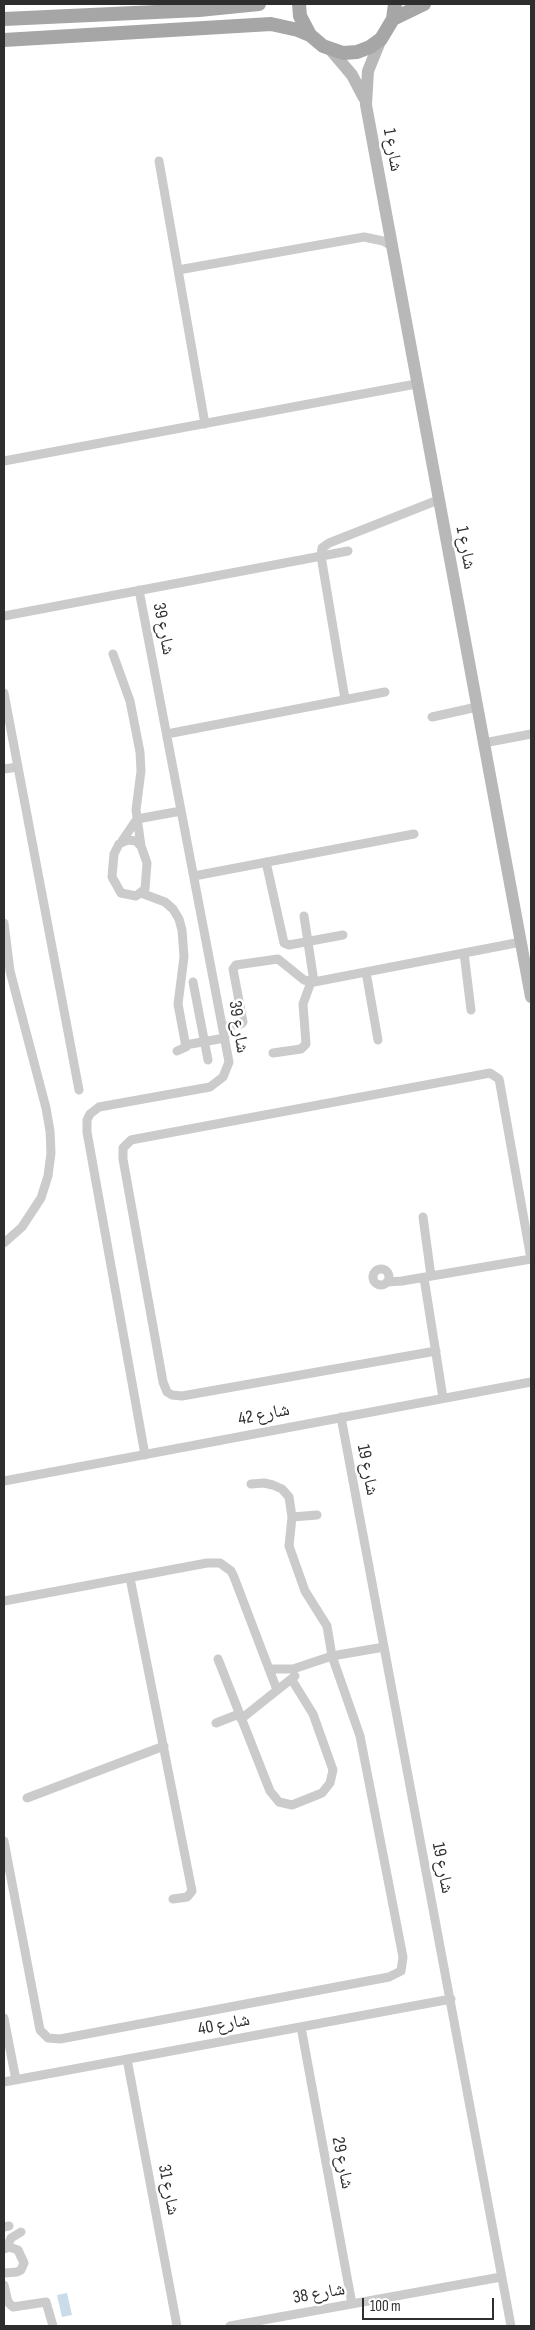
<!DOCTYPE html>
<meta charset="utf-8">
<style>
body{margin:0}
#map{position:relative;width:535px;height:2330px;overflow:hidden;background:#fff;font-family:"Sofia Sans Condensed",sans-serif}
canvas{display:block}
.frame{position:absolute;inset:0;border:5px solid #2e2e2e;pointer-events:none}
.scale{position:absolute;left:362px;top:2298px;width:132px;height:22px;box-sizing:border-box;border:2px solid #2e2e2e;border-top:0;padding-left:6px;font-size:15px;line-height:18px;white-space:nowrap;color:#2e2e2e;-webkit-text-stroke:4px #fff;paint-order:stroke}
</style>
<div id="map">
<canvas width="535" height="2330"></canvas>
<div class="frame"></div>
<div class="scale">100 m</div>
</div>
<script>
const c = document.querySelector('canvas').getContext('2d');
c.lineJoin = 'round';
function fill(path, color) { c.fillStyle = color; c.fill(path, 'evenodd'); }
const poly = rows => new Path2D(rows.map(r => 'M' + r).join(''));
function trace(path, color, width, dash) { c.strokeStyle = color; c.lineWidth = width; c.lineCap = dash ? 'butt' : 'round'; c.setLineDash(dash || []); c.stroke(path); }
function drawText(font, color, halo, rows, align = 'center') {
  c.font = font + ' "Sofia Sans Condensed","Noto Naskh Arabic",sans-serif'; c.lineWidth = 5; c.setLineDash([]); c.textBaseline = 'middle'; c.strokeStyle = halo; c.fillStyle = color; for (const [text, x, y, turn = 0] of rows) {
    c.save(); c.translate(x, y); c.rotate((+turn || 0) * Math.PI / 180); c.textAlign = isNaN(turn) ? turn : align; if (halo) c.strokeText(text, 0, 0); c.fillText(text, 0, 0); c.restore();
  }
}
fill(poly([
 [67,2293,72,2315,62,2317,57,2295]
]), '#cadbea');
trace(poly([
 [159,161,205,424],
 [178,270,364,237,383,241,392,246],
 [4,461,416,384],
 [139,590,229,1062,223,1077,210,1087,99,1107,90,1114,87,1120,87,1132,145,1455],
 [4,616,348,551],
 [113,654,130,701,140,752,141,771,136,810,141,846],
 [4,693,79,1090],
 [345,699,321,556,322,548,329,543,438,500],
 [432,717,477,707],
 [167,734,385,692],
 [484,743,531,734],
 [4,769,18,767],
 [137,819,181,811],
 [128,840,136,841,141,846,147,863,145,889,136,896,121,893,112,877,114,854,119,844,128,840],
 [122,841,137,819],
 [266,862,284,943,289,945,343,935],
 [194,876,414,834],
 [141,893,165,902,173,909,179,919,182,930,184,957,178,1004,186,1047,177,1051],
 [304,916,314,982],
 [4,923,10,971,46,1108,50,1131,51,1153,48,1176,41,1198,22,1227,4,1243],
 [464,953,471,1010],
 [366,972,378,1040],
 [193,982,208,1060],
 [223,1027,241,1024,243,1022,233,969,236,965,278,959,304,980,314,982,521,942],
 [185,1045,225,1038],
 [273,1053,301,1049,306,1044,303,1004,311,982],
 [423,1217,431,1276],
 '373 1277a8 8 0 1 1 16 0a8 8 0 1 1-16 0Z',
 [424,1278,443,1398],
 [387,1282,402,1281,531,1259],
 [436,1351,182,1396,172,1395,167,1392,163,1382,123,1159,123,1148,131,1140,136,1139,490,1073,499,1079,500,1084,531,1259],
 [341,1417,511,2326],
 [4,1481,531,1382],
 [292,1517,317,1515],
 [130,1578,192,1891,187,1897,173,1899],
 [4,1601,207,1563,220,1563,231,1571,234,1577,277,1690],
 [218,1659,270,1791,279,1802,292,1805,322,1793,330,1783,333,1770,313,1714,292,1680],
 [270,1669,293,1669,332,1656,384,1647],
 [241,1719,295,1676],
 [216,1723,239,1714],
 [27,1798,164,1746],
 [4,1841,40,2030,48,2038,60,2039,389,1977,401,1971,403,1957,360,1736,332,1656,327,1626,305,1591,289,1546,292,1517,289,1497,282,1489,273,1485,264,1483,251,1484],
 [4,2018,16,2080],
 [301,2027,352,2304],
 [127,2059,177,2326],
 [4,2082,451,1999],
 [4,2227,9,2226],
 [7,2247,11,2238,21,2232],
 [4,2249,9,2247,18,2250,24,2263,21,2270,17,2272,4,2273],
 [4,2285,8,2302,13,2307,46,2302,53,2326],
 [230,2326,501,2277]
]), '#cbcbcb', 9);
trace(poly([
 [381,39,368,71,366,105,531,997],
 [330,49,352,75,364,98]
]), '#b8b8b8', 12);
trace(poly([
 [299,4,300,16,310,35,323,46,343,53,357,52,370,47,381,39,393,19,395,4],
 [4,19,199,10,259,4],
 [393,19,424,4],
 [4,40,271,24,298,30,310,35]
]), '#a6a6a6', 14);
drawText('18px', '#2e2e2e', '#fff', [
 ["شارع 1",392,150,80],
 ["شارع 1",465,548,79],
 ["شارع 39",163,629,79],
 ["شارع 39",238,1027,81],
 ["شارع 42",264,1415,-11],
 ["شارع 19",367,1470,79],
 ["شارع 19",442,1868,79],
 ["شارع 40",224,2025,-11],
 ["شارع 29",342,2163,79],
 ["شارع 31",168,2190,79],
 ["شارع 38",319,2294,-10]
]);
</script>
